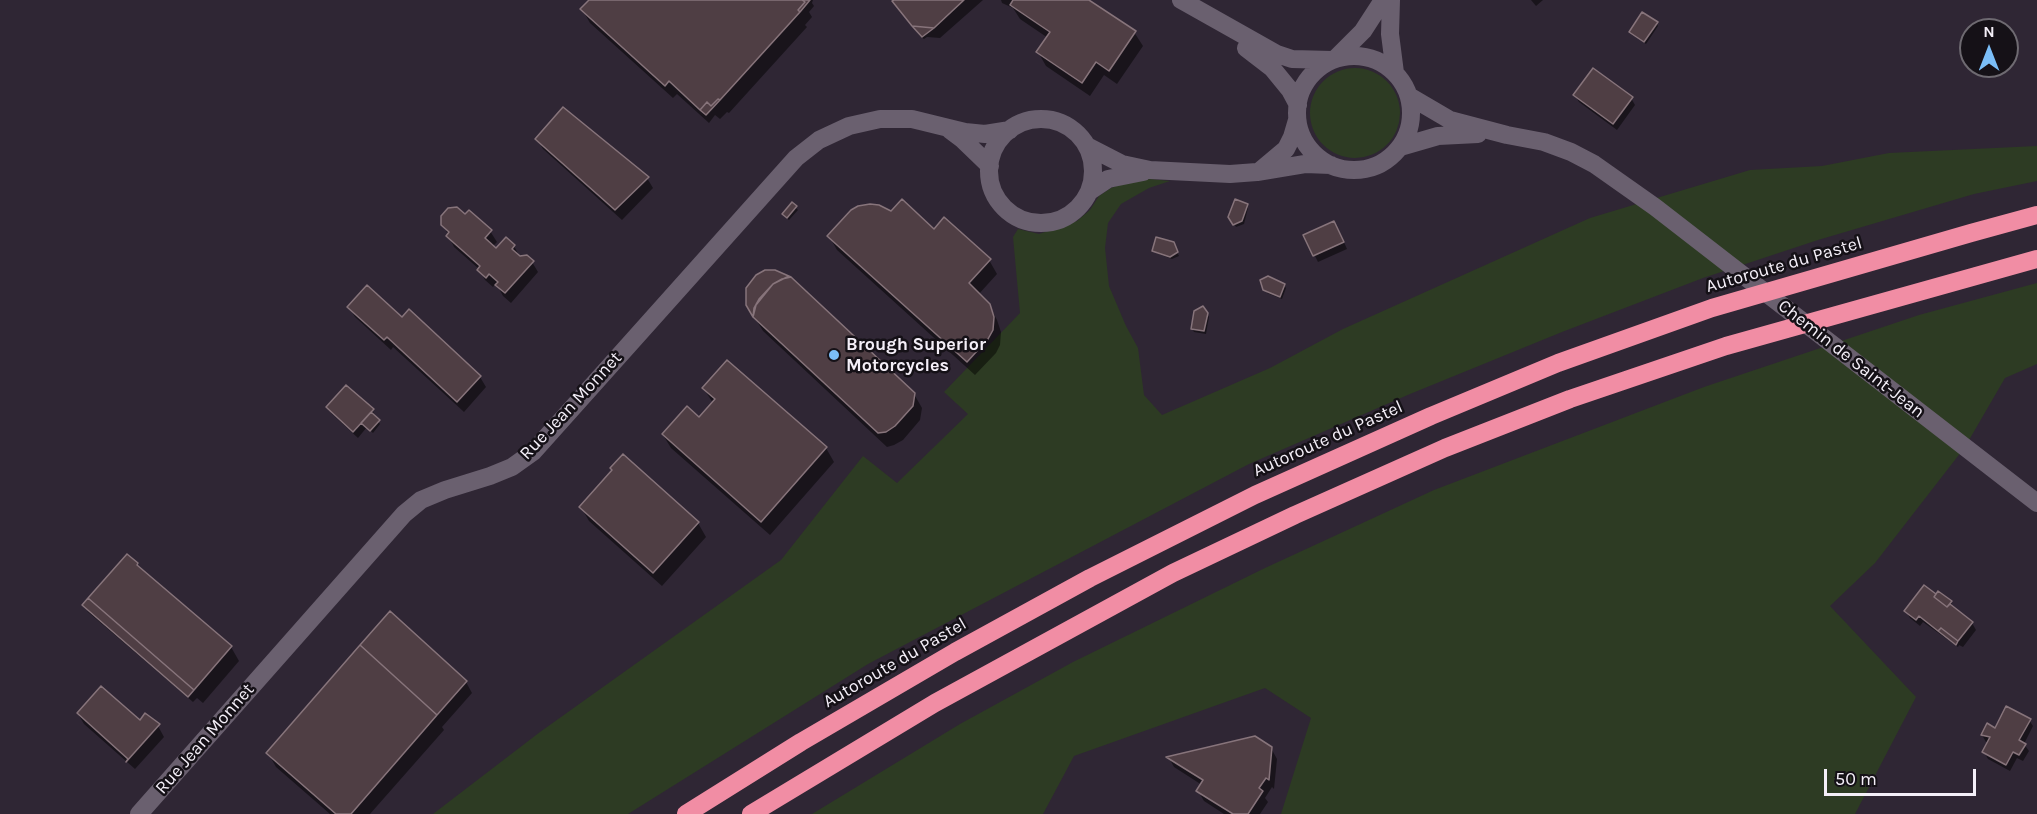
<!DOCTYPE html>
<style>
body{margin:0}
#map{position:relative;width:2037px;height:814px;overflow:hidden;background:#2f2634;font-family:Karla,sans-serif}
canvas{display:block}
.north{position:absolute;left:1959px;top:18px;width:60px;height:60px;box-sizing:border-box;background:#151117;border:2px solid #6e6a71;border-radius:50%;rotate:0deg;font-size:16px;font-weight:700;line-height:24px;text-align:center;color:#f4eff8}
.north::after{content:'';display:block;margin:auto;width:21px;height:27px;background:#7bbef8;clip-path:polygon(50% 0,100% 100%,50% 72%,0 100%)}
.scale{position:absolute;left:1824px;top:769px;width:152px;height:27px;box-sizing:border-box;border:3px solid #f4eff8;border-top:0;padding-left:8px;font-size:18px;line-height:21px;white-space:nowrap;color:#f4eff8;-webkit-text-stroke:4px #151117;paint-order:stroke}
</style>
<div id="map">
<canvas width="2037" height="814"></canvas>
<div class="north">N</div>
<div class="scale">50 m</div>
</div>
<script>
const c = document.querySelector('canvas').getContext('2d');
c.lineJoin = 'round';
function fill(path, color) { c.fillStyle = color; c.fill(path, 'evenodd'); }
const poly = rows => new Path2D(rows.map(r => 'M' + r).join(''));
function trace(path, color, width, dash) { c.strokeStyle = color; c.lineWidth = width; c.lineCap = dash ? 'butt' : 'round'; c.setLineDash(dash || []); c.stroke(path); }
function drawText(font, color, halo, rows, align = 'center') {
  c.font = font + ' Karla,sans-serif'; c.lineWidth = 5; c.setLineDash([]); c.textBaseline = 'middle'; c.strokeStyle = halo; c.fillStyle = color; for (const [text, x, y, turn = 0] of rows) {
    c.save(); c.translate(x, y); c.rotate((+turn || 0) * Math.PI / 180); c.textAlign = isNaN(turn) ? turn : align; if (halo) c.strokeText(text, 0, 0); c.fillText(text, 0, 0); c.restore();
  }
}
fill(poly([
 '1310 113a45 45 0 1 1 90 0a45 45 0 1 1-90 0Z',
 [2037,146,2037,181,1974,194,1818,240,1703,278,1562,332,1410,394,1249,464,868,664,628,814,433,814,540,732,781,560,863,456,897,483,968,414,944,392,1020,313,1013,237,1018,229,1039,234,1077,221,1090,210,1099,196,1111,188,1130,181,1150,179,1170,181,1149,188,1121,204,1108,223,1105,248,1109,286,1126,326,1138,348,1144,395,1162,415,1270,368,1343,329,1590,218,1750,170,1822,166,1889,153],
 [2037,283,2037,364,2005,378,1965,447,1875,563,1830,606,1916,697,1855,814,1281,814,1311,718,1265,688,1074,756,1043,814,812,814,960,724,1073,662,1265,568,1434,490,1704,387,1919,315]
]), '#2d3b23');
fill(poly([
 [591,0,813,0,812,3,814,6,809,12,812,17,805,25,807,27,729,113,727,112,720,119,715,115,709,123,677,94,673,98,590,23,582,9],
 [892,0,983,0,940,38,927,37,924,39,920,36],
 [1001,0,1087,0,1134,32,1143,46,1117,84,1104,75,1090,96,1046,66,1038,52,1048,38,1020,19,1013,8,1002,3],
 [1531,0,1543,0,1536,6],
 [1657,23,1658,26,1646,44,1631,32],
 [1575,95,1631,98,1635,105,1617,130,1579,102],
 [537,139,647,178,653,188,622,220,543,149],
 [792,204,798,210,789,220,783,214],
 [1247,205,1248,208,1244,224,1236,227,1230,217],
 [443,224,490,231,497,242,492,247,496,250,514,246,520,257,532,262,538,272,511,303,503,296,496,283,493,287,485,280,479,269,454,247],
 [1338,229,1347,249,1318,262,1305,236],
 [934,231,989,260,997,274,978,295,989,305,997,320,1001,332,1000,345,996,353,975,375,837,250,829,236],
 [1173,244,1179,256,1172,259,1156,253,1154,250],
 [775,271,788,277,914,394,922,408,920,420,903,440,894,445,887,447,763,331,747,305],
 [1284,285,1286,288,1282,299,1267,293,1265,289],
 [349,307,402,319,480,377,486,387,464,412,393,347,391,350,355,317],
 [1207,314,1209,317,1206,334,1194,332,1192,329],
 [727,362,826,448,834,462,770,535,671,448,663,435,699,419,713,403,704,389],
 [328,408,372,410,376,417,375,418,380,424,373,433,367,427,358,438,332,414],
 [614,471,698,523,706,537,662,586,589,521,581,507],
 [139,569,231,647,239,661,203,703,197,698,193,702,88,612,84,605],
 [1936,596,1951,602,1952,605,1951,607,1972,623,1976,630,1963,647,1959,645,1958,647,1923,622,1920,626,1910,618,1906,611],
 [390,613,466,682,472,693,442,727,444,730,370,814,330,814,276,767,268,753],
 [78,714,158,726,164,737,135,769,84,724],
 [2029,720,2033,726,2024,744,2029,751,2023,761,2017,758,2010,771,1988,759,1984,752,1989,742,1986,742,1982,735],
 [1271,748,1277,759,1274,789,1272,787,1265,798,1268,802,1260,814,1224,814,1204,801,1198,791,1202,785,1174,767,1169,758]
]), '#0007');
const building = poly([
 [589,0,802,0,805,2,798,10,800,12,720,100,718,99,711,106,707,102,700,110,669,81,665,86,580,9,589,0],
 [802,0,810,0,800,12,798,10,805,2,802,0],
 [894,0,964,0,934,28,912,26,892,1,894,0],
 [1013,0,1089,0,1136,31,1109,71,1096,62,1082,83,1036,52,1050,32,1010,5,1013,0],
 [1642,12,1658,22,1644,42,1629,32,1642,12],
 [912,26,934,28,922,37,912,26],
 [1593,68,1633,97,1613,124,1573,95,1593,68],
 [718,99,720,100,706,115,700,110,707,102,711,106,718,99],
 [563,107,649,177,615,210,535,139,563,107],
 [902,199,934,229,944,217,991,259,969,283,990,304,994,317,993,330,988,339,967,362,827,236,851,210,858,206,870,204,879,205,891,211,902,199],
 [1235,199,1248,204,1242,221,1233,225,1228,217,1235,199],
 [792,202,797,206,787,218,782,214,792,202],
 [457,207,465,214,469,210,492,230,485,238,496,248,506,237,515,245,512,249,520,256,527,255,534,261,505,293,495,285,498,282,489,274,486,278,477,270,480,266,446,236,449,232,441,225,441,216,448,208,457,207],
 [1334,221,1344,242,1313,256,1303,235,1334,221],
 [1156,237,1174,242,1178,252,1170,257,1152,251,1156,237],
 [765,270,775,270,791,277,782,279,773,284,756,305,753,317,746,305,746,288,756,275,765,270],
 [1268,276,1285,284,1280,297,1263,290,1260,280,1268,276],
 [787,277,791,277,915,393,913,406,895,426,886,432,878,433,753,317,754,308,759,299,773,284,787,277],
 [367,285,402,317,409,309,481,376,457,402,387,337,384,340,347,307,367,285],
 [1203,306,1208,313,1204,331,1191,329,1194,311,1203,306],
 [727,360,827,447,761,522,662,434,687,406,699,417,715,399,702,388,727,360],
 [346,385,374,409,353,432,326,407,346,385],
 [371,412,380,420,370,431,361,423,371,412],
 [623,454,699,522,653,573,579,507,612,470,610,468,623,454],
 [127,554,138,563,137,565,232,646,194,690,88,598,127,554],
 [1924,585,1936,594,1934,597,1947,607,1950,604,1973,622,1958,641,1941,628,1938,631,1919,616,1916,620,1904,611,1924,585],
 [1938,591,1952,601,1947,607,1934,597,1938,591],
 [88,598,194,690,188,697,82,605,88,598],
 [390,611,467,681,437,715,360,645,390,611],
 [1941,628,1958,641,1956,645,1938,631,1941,628],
 [360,645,437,715,351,814,336,814,266,753,360,645],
 [101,686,140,720,145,713,160,724,126,762,128,759,77,713,101,686],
 [2006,706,2031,719,2019,740,2026,744,2019,755,2013,752,2006,765,1982,752,1990,737,1981,735,1987,723,1995,728,2006,706],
 [1255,736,1272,747,1269,780,1266,778,1259,788,1263,791,1248,814,1233,814,1196,791,1203,780,1166,757,1255,736]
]);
fill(building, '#4f3e44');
trace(building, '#87747b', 1.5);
trace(poly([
 [1181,0,1277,54,1292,59,1332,60],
 [1391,0,1390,34,1395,73],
 [1246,48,1272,68,1290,90,1298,105],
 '1297 113a57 57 0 1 1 114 0a57 57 0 1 1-114 0Z',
 [1335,59,1363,31,1383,0],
 [1409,96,1450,120,1507,135,1544,142,1571,152,1594,164,1655,207,2037,503],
 '989 171a52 52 0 1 1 104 0a52 52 0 1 1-104 0Z',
 [950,130,962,139,990,166],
 [1087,146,1122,164,1150,170,1230,174,1257,172,1305,164,1331,165],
 [1400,147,1438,136,1478,134],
 [1261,170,1286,149,1292,137,1297,120],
 [1090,191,1108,179,1143,172],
 [139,814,404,514,421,500,445,490,490,476,512,467,533,452,796,158,819,140,849,126,880,119,912,119,965,132,985,134,1010,130]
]), '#6a606f', 18);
trace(poly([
 [686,814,801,742,955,652,1090,578,1255,495,1431,416,1558,363,1712,308,1971,233,2037,215],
 [751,814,935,703,1173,573,1295,515,1445,448,1570,399,1726,346,2037,259]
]), '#f18da4', 18);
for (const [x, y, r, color] of [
 [834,355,6,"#7bbef8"]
]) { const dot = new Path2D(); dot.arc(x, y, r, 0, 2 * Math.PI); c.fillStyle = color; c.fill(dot); trace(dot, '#151117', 2); }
drawText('18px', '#f4eff8', '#151117', [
 ["Autoroute du Pastel",1784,265,-16],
 ["Chemin de Saint-Jean",1851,359,38],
 ["Rue Jean Monnet",571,406,-47],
 ["Autoroute du Pastel",1328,439,-24],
 ["Autoroute du Pastel",895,663,-30],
 ["Rue Jean Monnet",205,739,-49]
]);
drawText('bold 18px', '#f4eff8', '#151117', [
 ["Brough Superior",846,345],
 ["Motorcycles",846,366]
], 'left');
</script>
